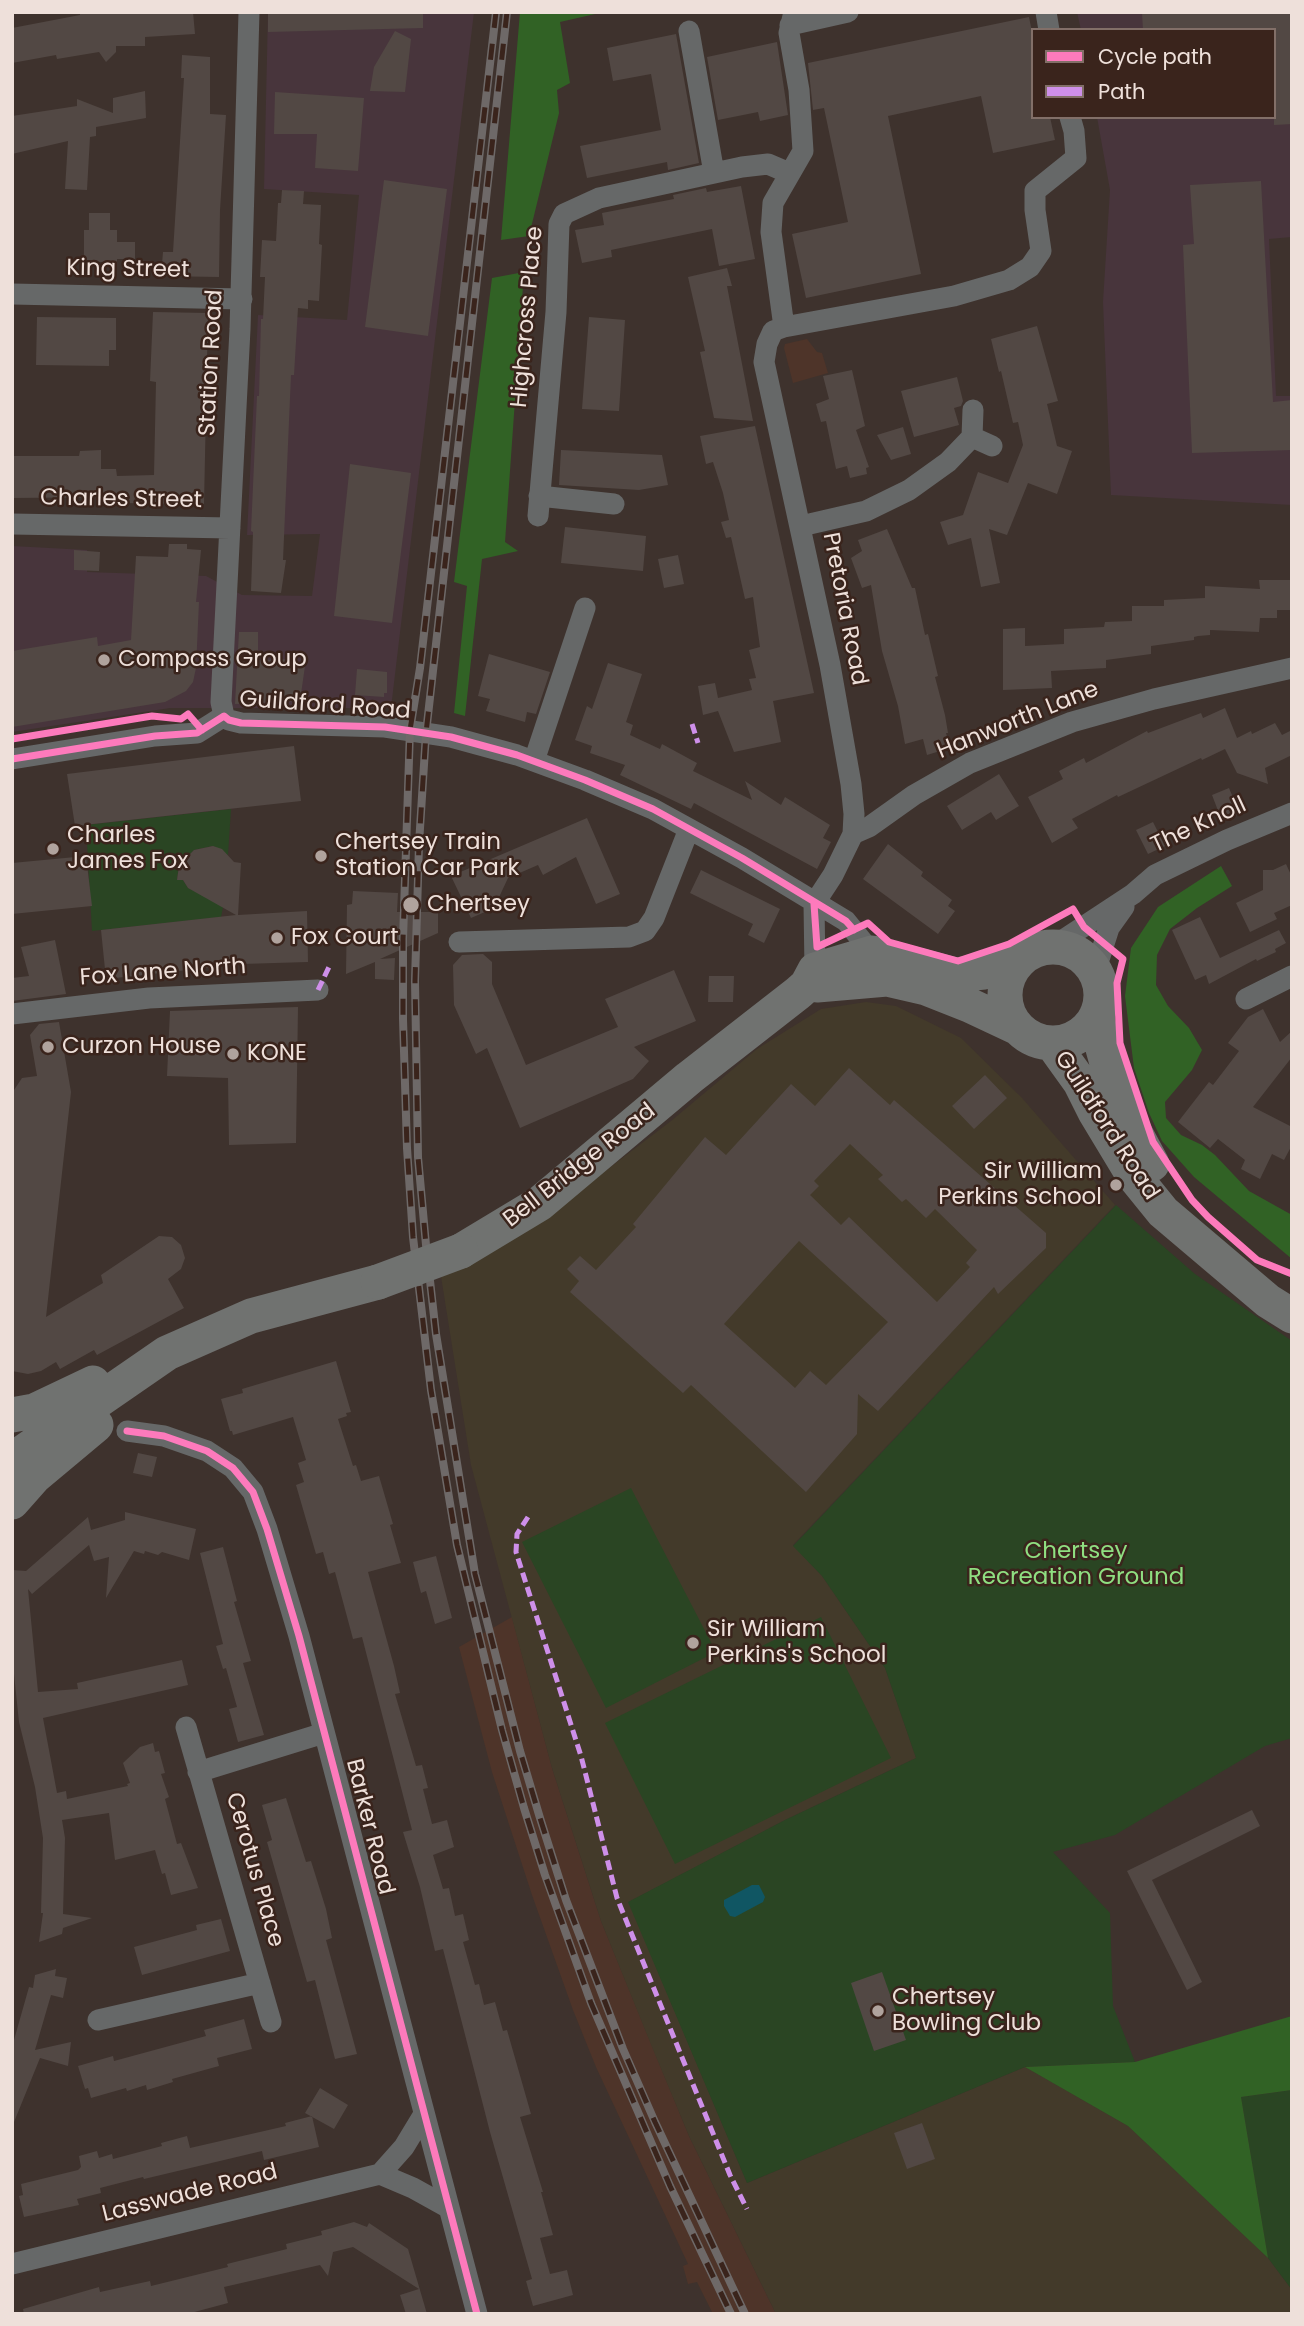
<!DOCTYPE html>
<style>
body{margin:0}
#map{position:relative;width:1304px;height:2326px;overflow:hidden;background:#3e322d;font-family:Poppins,sans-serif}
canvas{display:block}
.frame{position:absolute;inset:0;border:14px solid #eee0da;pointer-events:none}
.legend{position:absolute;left:1031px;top:28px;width:245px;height:91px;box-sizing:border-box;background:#3a241c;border:2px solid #826f68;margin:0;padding:9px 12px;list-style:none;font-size:21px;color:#eee0da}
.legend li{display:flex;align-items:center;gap:14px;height:35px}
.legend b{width:35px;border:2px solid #826f68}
</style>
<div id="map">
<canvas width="1304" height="2326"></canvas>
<div class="frame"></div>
<ul class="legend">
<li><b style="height:9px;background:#fd7abc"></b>Cycle path</li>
<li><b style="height:9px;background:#ce8fe9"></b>Path</li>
</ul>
</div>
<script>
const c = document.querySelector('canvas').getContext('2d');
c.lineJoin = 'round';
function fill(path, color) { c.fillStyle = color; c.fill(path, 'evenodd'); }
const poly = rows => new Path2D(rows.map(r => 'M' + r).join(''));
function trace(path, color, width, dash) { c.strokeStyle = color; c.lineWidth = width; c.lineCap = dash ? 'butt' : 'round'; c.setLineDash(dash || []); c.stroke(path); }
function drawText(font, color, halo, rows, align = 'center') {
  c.font = font + ' Poppins,sans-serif'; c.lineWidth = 5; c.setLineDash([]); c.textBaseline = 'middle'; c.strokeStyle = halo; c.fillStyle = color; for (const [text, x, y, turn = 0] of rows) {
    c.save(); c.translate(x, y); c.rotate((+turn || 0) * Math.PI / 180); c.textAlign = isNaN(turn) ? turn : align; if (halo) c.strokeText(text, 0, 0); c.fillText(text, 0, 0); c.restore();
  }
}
fill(poly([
 [268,12,474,12,391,708,170,708,12,732,12,546,87,550,87,572,206,576,242,595,312,596,320,534,247,535,258,315,347,320,359,195,264,189],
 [1077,12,1292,12,1292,237,1269,239,1276,396,1292,396,1292,505,1111,495,1103,302,1110,190,1097,117,1274,117,1274,30,1081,30]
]), '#48353c');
fill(poly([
 [807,339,817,352,822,353,828,373,793,383,784,348,785,344],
 [512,1617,552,1768,601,1921,689,2136,776,2314,713,2314,697,2282,688,2284,683,2266,688,2264,596,2067,573,2010,532,1895,492,1772,459,1647]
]), '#4e3429');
fill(poly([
 [866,1002,896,1006,961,1038,1022,1098,1115,1205,793,1545,822,1576,885,1668,916,1758,785,1820,629,1902,747,2183,1025,2067,1128,2126,1268,2258,1292,2290,1292,2314,776,2314,689,2136,652,2047,601,1921,552,1768,471,1465,440,1270,558,1207,671,1121,757,1049,821,1009]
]), '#433a2a');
fill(poly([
 [231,809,228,855,213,846,194,850,185,859,180,859,177,879,183,880,188,888,205,896,226,893,221,917,92,931,86,825],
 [1116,1205,1195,1274,1292,1341,1292,1738,1265,1746,1115,1835,1053,1852,1110,1913,1113,2006,1135,2062,1025,2067,747,2183,628,1902,785,1820,916,1758,885,1668,822,1576,793,1546],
 [631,1488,716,1652,606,1708,522,1542],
 [821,1617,891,1758,675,1864,605,1723],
 [1292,2090,1292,2290,1268,2258,1241,2097]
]), '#2a4523');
fill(poly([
 [520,12,604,12,560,22,570,83,557,90,559,113,529,236,501,240],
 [524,272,505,542,518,551,482,559,465,716,454,713,467,586,454,582,492,278],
 [1221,866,1232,886,1197,908,1170,929,1157,955,1156,985,1168,1006,1189,1028,1202,1050,1192,1070,1165,1102,1166,1118,1181,1135,1202,1145,1215,1155,1249,1191,1292,1215,1292,1259,1194,1177,1162,1141,1149,1113,1134,1068,1125,996,1131,948,1158,907],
 [1292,2016,1292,2090,1241,2097,1268,2258,1128,2126,1025,2067,1135,2062]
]), '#316225');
fill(poly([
 [752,1885,759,1885,765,1897,763,1902,735,1917,730,1916,724,1906,724,1900]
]), '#105663');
fill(poly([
 [80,12,193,12,195,34,145,37,145,46,116,46,116,52,106,62,99,52,57,59,56,55,12,63,12,28,80,15],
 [268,12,423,12,423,28,268,32],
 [1142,12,1292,12,1292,124,1274,125,1274,30,1143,30],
 [1029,17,1033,37,1033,117,1050,117,1055,140,993,153,981,96,888,116,921,274,806,298,792,234,848,222,824,108,813,110,808,63],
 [395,31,411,39,405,92,370,91,374,67],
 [676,34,699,163,668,170,667,162,587,178,580,146,661,130,651,74,613,81,607,48],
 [777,42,788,115,760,121,758,112,718,120,707,57],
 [182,55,210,57,210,114,226,115,220,210,219,277,161,276,163,252,173,252,184,78,181,78],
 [145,91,146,118,96,127,96,136,90,137,87,190,65,189,68,141,12,154,12,116,77,106,77,99,113,113,113,98],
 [275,92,364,98,358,171,315,168,317,134,274,134],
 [384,180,447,189,428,336,365,327],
 [1261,181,1273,402,1292,400,1292,450,1192,453,1183,245,1194,244,1190,185],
 [741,186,755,259,719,266,712,229,611,250,612,257,582,263,575,230,604,225,602,213,674,199,673,195,706,188,707,192],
 [282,190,304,191,303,204,321,205,319,244,322,245,319,301,308,300,308,309,298,308,294,375,291,375,283,560,286,560,281,593,251,591,253,532,251,531,257,396,259,396,261,319,263,319,265,277,260,277,262,240,276,241,278,203,281,203],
 [89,213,110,213,110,230,117,230,117,242,135,242,135,259,117,259,117,262,84,262,84,230,89,230],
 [727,268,732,286,727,286,753,421,714,418,700,352,705,351,688,277],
 [153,312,208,313,204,504,117,503,117,497,12,498,12,456,79,456,80,451,101,450,101,469,116,469,117,476,154,475,156,382,150,381],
 [37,317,116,318,116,350,109,350,109,366,36,365],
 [589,317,625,320,619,411,582,409],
 [1037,326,1058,401,1047,404,1057,446,1072,451,1057,494,1028,483,1007,535,989,529,1000,583,981,587,971,538,948,545,940,522,963,515,978,472,1008,483,1023,445,1018,422,1013,423,1001,371,999,372,991,339],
 [852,370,865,426,856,430,869,467,866,468,867,474,850,478,847,466,836,469,826,421,821,422,816,404,829,399,823,376],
 [957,377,963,401,961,406,954,408,959,425,914,437,901,391],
 [755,426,814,693,773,701,781,742,734,752,718,711,703,715,698,686,715,683,718,698,752,690,749,679,756,678,749,650,760,647,753,597,745,599,731,537,726,538,721,522,729,520,723,493,713,462,706,464,700,436],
 [903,427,911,454,891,460,877,435],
 [561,450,662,455,668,485,639,490,559,485],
 [350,464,411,473,392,623,334,616],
 [565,527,646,536,643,571,561,563],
 [887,529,912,588,915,588,925,635,928,634,938,676,935,677,945,715,948,733,946,733,950,748,927,755,923,739,905,744,898,706,882,651,871,585,862,588,851,558,862,551,858,540],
 [169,544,187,544,187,549,201,550,196,602,199,602,196,668,193,682,186,691,165,702,12,727,12,651,97,637,98,646,131,640,136,556,168,557],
 [74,550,100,552,99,571,74,570],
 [678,555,684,584,664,588,658,559],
 [1259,580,1292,580,1292,610,1277,610,1277,618,1260,618,1259,632,1210,630,1210,635,1198,636,1194,637,1194,640,1151,646,1151,654,1106,660,1106,668,1051,671,1052,688,1003,690,1003,629,1025,628,1025,646,1064,644,1064,629,1104,627,1105,622,1132,621,1132,606,1164,606,1164,600,1205,598,1205,586,1260,589],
 [239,632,258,632,258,660,298,659,297,666,305,666,300,701,235,704],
 [489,654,550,672,536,714,527,712,525,722,486,711,490,699,478,696],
 [608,663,642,674,626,722,633,725,630,735,660,749,662,744,697,763,693,771,752,800,745,781,781,805,785,797,830,825,823,838,831,842,817,869,694,803,691,809,620,775,625,765,590,753,592,746,575,740,587,706,592,709],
 [357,669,387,672,387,693,384,693,384,697,355,695],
 [1225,708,1237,738,1251,731,1252,734,1275,723,1282,735,1292,730,1292,755,1265,768,1268,784,1237,773,1225,749,1202,760,1201,758,1118,797,1117,795,1072,819,1078,828,1052,843,1028,797,1063,779,1059,771,1084,758,1086,763,1147,731,1148,733,1201,713,1203,718],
 [294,746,301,801,75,826,67,774],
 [999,774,1019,806,996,820,991,812,962,830,947,806],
 [1229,788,1240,814,1222,821,1212,795],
 [587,818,620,894,596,904,576,857,543,875,538,865,508,878,494,908,471,918,451,876],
 [1153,822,1165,846,1148,854,1136,830],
 [888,844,923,872,921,876,952,900,948,906,955,911,938,934,863,879],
 [213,846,222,849,234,862,241,863,238,915,307,911,308,962,242,964,106,979,101,930,236,915,188,888,183,880,177,880,180,859,185,859,194,850],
 [86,856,92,906,12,914,12,863],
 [1286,864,1292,877,1292,905,1274,913,1277,919,1250,932,1236,903,1263,890,1263,870,1273,870],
 [701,870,780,909,764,943,748,935,753,924,690,893],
 [353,891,398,893,397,912,438,912,438,933,380,959,395,958,394,980,375,979,375,962,346,974,347,905,352,904],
 [1200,917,1220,958,1279,930,1286,943,1275,949,1276,952,1257,961,1256,959,1209,984,1206,975,1195,980,1172,930],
 [55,940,66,994,12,1001,12,978,29,976,21,947],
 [483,954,492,962,492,984,526,1065,618,1027,605,999,674,970,696,1021,634,1047,649,1061,633,1079,520,1128,487,1048,476,1054,454,1005,453,965,462,955],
 [709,976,734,976,733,1002,708,1002],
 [298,1007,296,1143,229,1145,228,1078,167,1076,170,1011],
 [1263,1009,1280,1042,1292,1031,1292,1057,1253,1107,1292,1127,1292,1145,1284,1160,1272,1154,1260,1179,1241,1169,1245,1160,1218,1139,1210,1148,1178,1122,1209,1082,1213,1085,1239,1051,1228,1043,1248,1017],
 [59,1022,71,1092,46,1317,103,1283,101,1275,159,1236,172,1237,181,1245,185,1258,181,1269,168,1279,184,1308,97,1355,94,1350,60,1369,56,1362,41,1371,28,1374,12,1371,12,1093,22,1078,37,1076,30,1035,39,1024],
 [849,1068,890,1105,894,1100,1046,1233,1046,1248,998,1294,994,1287,878,1411,858,1394,857,1434,806,1492,691,1385,683,1393,570,1292,579,1281,567,1269,580,1256,596,1270,636,1227,633,1224,705,1137,726,1155,791,1084,815,1106],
 [850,1144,883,1175,878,1179,902,1202,906,1199,926,1218,935,1209,977,1250,966,1263,970,1267,937,1302,849,1217,841,1225,810,1195,819,1186,814,1181],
 [799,1241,888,1322,826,1385,810,1371,795,1388,724,1324],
 [985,1075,1007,1098,974,1129,952,1106],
 [336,1361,351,1412,346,1413,347,1416,338,1419,353,1466,356,1465,361,1481,379,1476,393,1524,390,1525,401,1563,368,1572,394,1666,400,1693,395,1694,416,1766,422,1765,428,1788,423,1789,432,1824,447,1820,454,1847,433,1855,443,1889,449,1888,455,1916,463,1914,469,1940,463,1942,475,1985,479,1984,484,2005,495,2002,503,2031,507,2030,531,2114,520,2117,543,2192,541,2192,553,2235,540,2238,550,2274,567,2270,573,2295,533,2306,526,2281,532,2279,490,2132,443,1949,435,1951,420,1887,403,1832,412,1830,362,1637,353,1639,335,1572,329,1574,323,1552,316,1554,296,1485,304,1482,298,1463,306,1460,293,1417,233,1435,232,1431,230,1431,221,1399,243,1393,242,1389],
 [138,1453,157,1457,152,1477,133,1473],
 [125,1512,196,1529,189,1560,162,1552,158,1555,145,1551,144,1554,134,1551,106,1598,109,1557,94,1561,89,1545,32,1594,28,1589,38,1692,78,1689,77,1683,182,1660,188,1685,43,1718,57,1793,66,1791,67,1799,128,1786,127,1784,130,1783,123,1763,140,1747,153,1743,155,1752,159,1751,165,1773,161,1774,169,1797,165,1799,177,1844,181,1843,198,1888,171,1895,165,1873,162,1874,155,1850,115,1860,109,1813,62,1820,65,1838,63,1914,92,1918,63,1928,62,1934,39,1942,43,1913,41,1913,43,1838,35,1787,19,1722,12,1655,12,1570,26,1571,88,1517,91,1530,125,1520],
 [223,1547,237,1601,234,1602,251,1661,243,1663,264,1735,238,1742,229,1709,237,1707,226,1668,223,1669,216,1646,223,1644,200,1553],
 [436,1556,452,1618,435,1624,426,1591,421,1593,413,1562],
 [286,1798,306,1862,311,1861,326,1909,332,1938,326,1940,357,2054,335,2059,315,1980,307,1982,267,1842,272,1840,262,1805],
 [1252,1810,1260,1826,1152,1880,1202,1982,1187,1990,1127,1871],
 [221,1919,230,1951,142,1975,134,1947,197,1930,196,1925],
 [56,1969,55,1976,67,1978,63,1998,51,1995,35,2050,71,2042,68,2066,40,2058,12,2127,12,2047,29,1987,33,1988,35,1975],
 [882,1972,906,2040,874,2051,851,1983],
 [244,2019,252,2049,217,2058,219,2066,172,2079,173,2082,147,2090,146,2085,127,2091,126,2088,91,2098,88,2088,85,2089,78,2066,113,2056,114,2061,206,2036,204,2030],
 [320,2088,348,2105,334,2129,305,2113],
 [312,2116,319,2147,264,2160,262,2151,144,2179,143,2177,100,2188,101,2193,77,2199,79,2205,24,2217,19,2196,23,2195,21,2184,78,2170,81,2167,79,2156,97,2151,99,2158,112,2154,113,2159,162,2146,161,2143,187,2136,190,2148,286,2126,285,2123],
 [922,2123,935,2159,907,2169,894,2133],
 [354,2222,367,2227,369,2223,408,2249,427,2314,406,2314,400,2295,419,2289,353,2247,333,2252,328,2276,320,2265,224,2287,228,2303,187,2314,24,2314,23,2309,99,2287,100,2292,150,2281,151,2286,228,2267,227,2264,287,2249,286,2244,322,2235,321,2231]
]), '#524844');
trace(poly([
 [1046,12,1049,30],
 [790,25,848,12],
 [689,31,714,173],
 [12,294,242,299],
 [784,327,771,232,773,203,803,151,799,90,789,33,794,12],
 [973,410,972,437,992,446],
 [539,496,614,504],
 [538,516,556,312,559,224,564,214,599,198,742,167,768,164,789,173],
 [12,524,230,528],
 [801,526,866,511,909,490,948,462,972,437],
 [224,716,229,720,241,723,385,727,451,737,517,755,585,780,653,809,742,858,846,921,872,953],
 [224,716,221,702,240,329,249,12],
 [12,759,155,736,197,733,224,716],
 [534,761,585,608],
 [853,834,854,814,851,784,830,665,764,362,767,344,773,331,784,327,954,296,1009,280,1030,267,1041,251,1035,210,1035,191,1076,158,1074,131,1070,117],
 [814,904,833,875,853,834,869,827,914,795,970,763,1072,722,1154,699,1292,668],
 [814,904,815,970],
 [459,942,629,937,645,931,654,918,689,829],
 [1054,946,1133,894,1155,875,1227,840,1292,813],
 [1095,972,1109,928,1124,907],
 [1246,999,1292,976],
 [12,1014,149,998,318,990],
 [127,1431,164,1436,207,1451,233,1468,253,1492,267,1529,299,1636,477,2314],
 [186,1727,271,2022],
 [198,1772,324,1733],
 [98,2020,260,1983],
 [380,2174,404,2147,424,2114],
 [12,2264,380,2174,413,2188,449,2208]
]), '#666868', 21);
trace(poly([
 '1005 995a48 48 0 1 1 96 0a48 48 0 1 1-96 0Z',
 [817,985,887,979,926,988,969,1005,1018,1028],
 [1097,1014,1102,1045,1117,1099,1152,1164],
 [1052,1043,1080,1082,1095,1112,1133,1175,1163,1212,1268,1301,1292,1316],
 [461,1251,539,1204,689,1078,798,993,807,985,815,970,872,953,955,975,984,972,1019,960],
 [12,1415,34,1411,93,1383],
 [12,1460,167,1353,251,1316,378,1282],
 [12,1502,35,1476,96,1425]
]), '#707270', 35);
const rail = poly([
 [496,12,420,668,410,730,403,939,403,1019,407,1148,413,1237,431,1390,457,1545,502,1730,524,1808,545,1875,591,2003,670,2186,731,2314],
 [507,12,426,733,419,844,415,981,418,1157,426,1245,436,1334,475,1574,520,1751,540,1818,566,1900,623,2049,655,2122,745,2314]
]);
trace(rail, '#6e6968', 8);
trace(rail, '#3a241c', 5, [16]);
trace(poly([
 [378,1282,461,1251]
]), '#707270', 35);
trace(poly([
 [692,724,698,743],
 [318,990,329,967],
 [528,1517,517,1534,516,1552,581,1756,617,1898,730,2175,747,2209]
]), '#ce8fe9', 5, [10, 5]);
trace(poly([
 [12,739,152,716,181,719,188,714,202,730],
 [12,759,155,736,197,733,224,716,229,720,241,723,385,727,451,737,517,755,585,780,653,809,742,858,846,921,854,930],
 [814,904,817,947,868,923,889,942,958,961,1009,944,1073,909,1084,927,1123,959,1117,983,1120,1043,1153,1142,1192,1200,1208,1217,1257,1260,1292,1274],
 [127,1431,164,1436,207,1451,233,1468,253,1492,267,1529,299,1636,477,2314]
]), '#fd7abc', 7);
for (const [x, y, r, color] of [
 [104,660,7,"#b0a39d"],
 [53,849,7,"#b0a39d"],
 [321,856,7,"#b0a39d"],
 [411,905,9,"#b0a39d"],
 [277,938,7,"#b0a39d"],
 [48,1047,7,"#b0a39d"],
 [233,1054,7,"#b0a39d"],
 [1116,1185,7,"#b0a39d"],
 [693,1643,7,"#b0a39d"],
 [878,2011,7,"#b0a39d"]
]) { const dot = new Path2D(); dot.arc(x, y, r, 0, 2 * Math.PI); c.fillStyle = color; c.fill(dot); trace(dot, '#3a241c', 2.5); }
drawText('23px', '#eee0da', '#3a241c', [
 ["King Street",128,270,1],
 ["Highcross Place",528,317,-85],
 ["Station Road",212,363,-87],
 ["Charles Street",121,500,1],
 ["Pretoria Road",844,609,79],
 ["Guildford Road",325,706,4],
 ["Hanworth Lane",1018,721,-22],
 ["The Knoll",1199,826,-25],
 ["Fox Lane North",163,973,-4],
 ["Guildford Road",1106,1126,57],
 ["Bell Bridge Road",580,1166,-38],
 ["Barker Road",369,1827,76],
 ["Cerotus Place",254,1870,74],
 ["Lasswade Road",190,2194,-14]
]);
drawText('23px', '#eee0da', '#3a241c', [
 ["Compass Group",118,660],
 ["Charles",67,836],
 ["James Fox",67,862],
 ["Chertsey Train",335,843],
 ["Station Car Park",335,869],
 ["Chertsey",427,905],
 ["Fox Court",291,938],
 ["Curzon House",62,1047],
 ["KONE",247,1054],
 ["Sir William",1102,1172,"right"],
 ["Perkins School",1102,1198,"right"],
 ["Sir William",707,1630],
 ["Perkins's School",707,1656],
 ["Chertsey",892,1998],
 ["Bowling Club",892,2024]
], 'left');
drawText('23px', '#8fdf81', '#3a241c', [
 ["Chertsey",1076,1552],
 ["Recreation Ground",1076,1578]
]);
</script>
